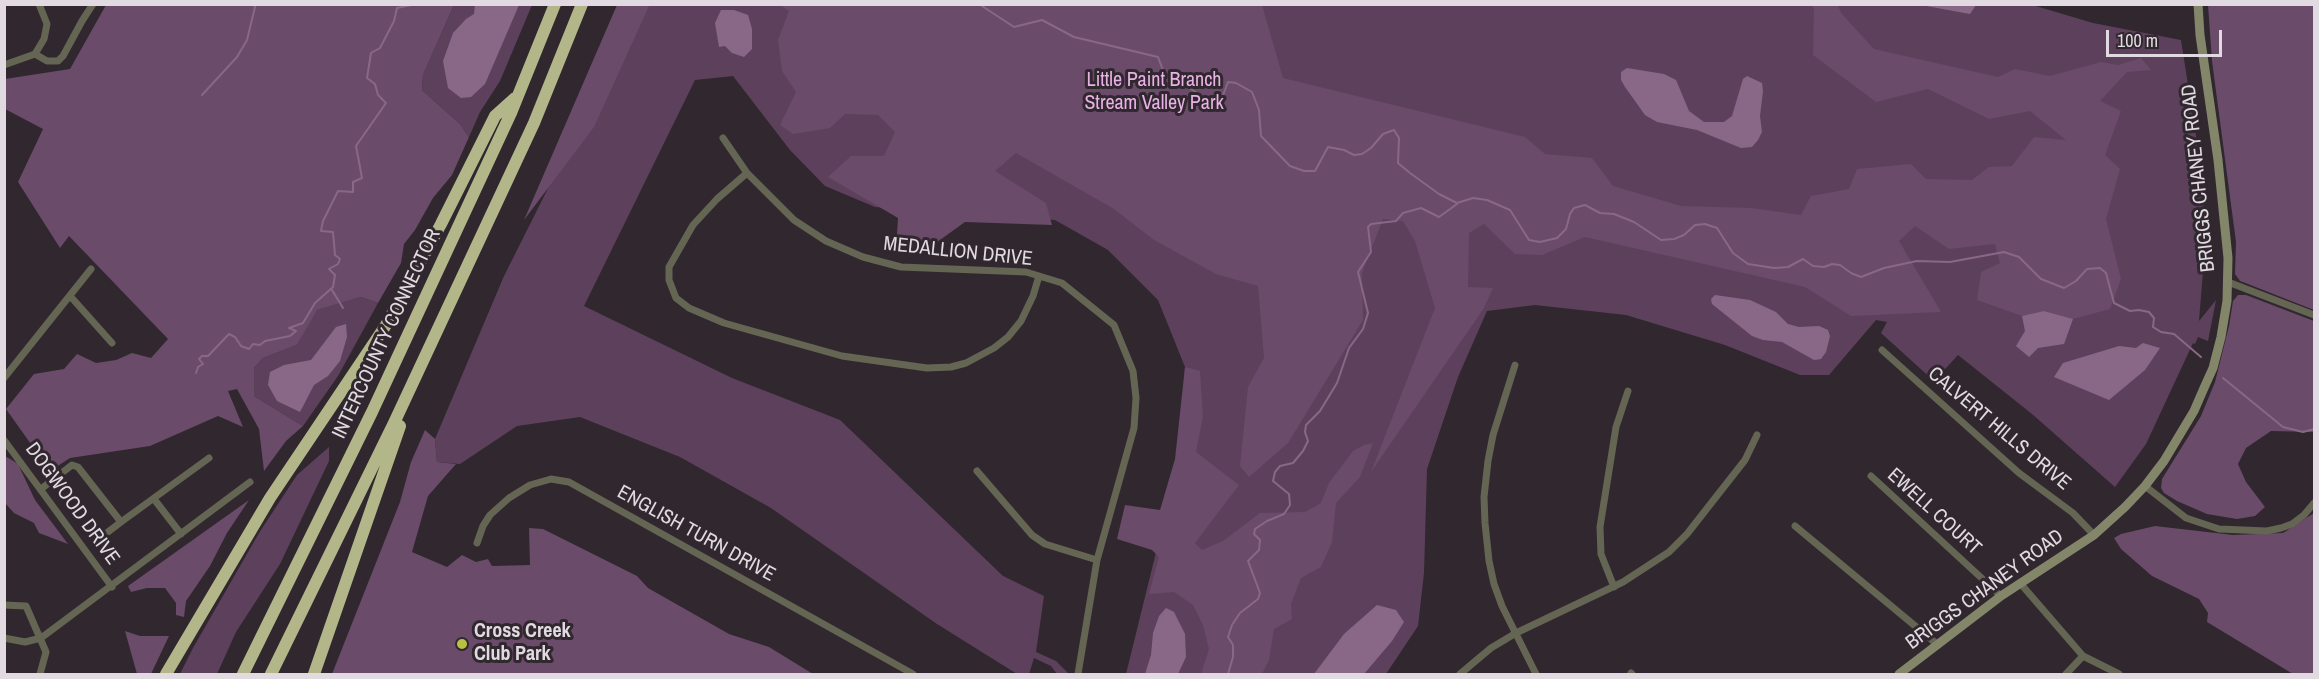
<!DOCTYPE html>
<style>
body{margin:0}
#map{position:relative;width:2319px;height:679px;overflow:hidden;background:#30272f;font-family:"Archivo Narrow",sans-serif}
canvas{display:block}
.frame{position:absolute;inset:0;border:6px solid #e1dbe1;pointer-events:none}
.scale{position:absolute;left:2106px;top:30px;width:116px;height:27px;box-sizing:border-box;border:3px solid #e1dbe1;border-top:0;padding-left:8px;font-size:18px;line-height:21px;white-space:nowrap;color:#e1dbe1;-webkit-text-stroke:4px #30272f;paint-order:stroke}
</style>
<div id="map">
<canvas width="2319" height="679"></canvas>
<div class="frame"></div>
<div class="scale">100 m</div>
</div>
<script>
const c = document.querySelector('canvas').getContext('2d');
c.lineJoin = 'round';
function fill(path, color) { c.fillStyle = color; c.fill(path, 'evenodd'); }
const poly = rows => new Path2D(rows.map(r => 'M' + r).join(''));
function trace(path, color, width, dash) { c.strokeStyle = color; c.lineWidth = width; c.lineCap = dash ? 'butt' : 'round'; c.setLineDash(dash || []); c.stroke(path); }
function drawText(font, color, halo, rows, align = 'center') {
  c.font = font + ' "Archivo Narrow",sans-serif'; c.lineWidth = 6; c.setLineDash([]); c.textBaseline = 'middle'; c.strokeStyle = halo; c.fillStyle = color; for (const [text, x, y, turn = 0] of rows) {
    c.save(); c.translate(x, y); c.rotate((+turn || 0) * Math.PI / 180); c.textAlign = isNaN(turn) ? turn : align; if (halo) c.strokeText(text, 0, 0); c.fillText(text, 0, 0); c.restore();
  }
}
fill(poly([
 [2029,4,2093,23,2181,40,2204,187,2203,271,2199,321,2216,300,2208,341,2198,337,2195,344,2193,343,2146,444,2115,487,2032,414,1958,355,1934,381,1881,333,1887,322,1876,320,1829,375,1800,375,1725,345,1626,315,1535,305,1487,311,1458,377,1427,469,1424,573,1418,626,1386,674,1126,674,1179,459,1185,367,1158,300,1108,250,1055,220,875,207,825,186,790,150,733,76,695,80,584,306,732,378,840,420,1003,576,1044,596,1036,652,1056,661,1068,673,1072,674,1057,674,1051,666,1034,658,1029,674,1017,674,937,624,771,508,680,457,580,417,517,426,460,464,437,462,435,439,504,276,640,5],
 [454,5,532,5,500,81,480,112,469,137,460,124,422,90,423,75],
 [361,297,378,303,338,376,303,426,254,396,254,368,263,358,297,345,316,310],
 [329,447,329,461,280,564,236,632,217,674,180,674,193,648,259,533,297,475]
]), '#5d415c');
fill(poly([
 [106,5,454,5,423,75,422,90,460,124,469,137,452,175,433,198,415,230,404,244,401,263,378,303,361,297,317,310,297,345,263,358,254,368,254,396,303,426,286,441,264,471,259,429,237,389,228,391,243,427,218,416,150,446,70,458,50,471,6,409,34,374,64,369,77,354,96,363,116,360,132,353,151,358,168,339,69,236,60,248,18,182,43,129,5,109,5,79,70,69],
 [617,5,651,5,649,6,594,127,524,220],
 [780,5,1262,5,1283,78,1525,137,1545,154,1592,158,1613,186,1681,206,1752,208,1801,215,1811,196,1849,189,1857,169,1911,164,1926,179,1972,180,1989,167,2012,166,2034,137,2066,140,2030,111,1989,119,1928,89,1876,102,1813,55,1814,9,1811,5,1838,5,1841,13,1874,49,1998,77,2015,69,2050,76,2101,62,2118,65,2141,58,2151,70,2127,72,2100,101,2121,111,2105,155,2120,169,2106,219,2121,279,2110,309,2073,319,2045,311,2022,316,1977,300,1981,272,2000,263,1995,244,1949,249,1915,226,1899,241,1941,312,1851,316,1805,287,1585,237,1542,255,1515,254,1484,224,1469,233,1468,287,1493,288,1484,308,1371,472,1435,308,1415,241,1403,221,1383,219,1362,273,1363,320,1288,443,1249,477,1240,466,1248,387,1264,358,1258,286,1216,274,1154,240,1114,209,1016,153,995,171,1046,203,1052,225,965,222,922,253,896,250,898,218,828,177,851,156,884,156,895,132,878,115,845,114,830,128,793,134,780,125,796,92,782,71,778,40,789,11],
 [2208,5,2314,5,2314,310,2248,284,2240,281,2235,274,2236,242,2212,61],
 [2238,295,2246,295,2314,321,2314,432,2271,431,2246,448,2238,464,2246,482,2265,507,2255,516,2237,519,2207,514,2177,501,2164,493,2161,488,2162,479,2201,416,2215,382,2229,326,2233,301],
 [1185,367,1200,371,1203,416,1196,452,1239,485,1195,543,1202,550,1223,541,1260,513,1305,512,1321,503,1329,483,1353,451,1364,445,1373,443,1360,477,1336,503,1332,542,1321,567,1301,578,1291,604,1292,619,1274,629,1269,660,1262,674,1201,674,1209,649,1203,625,1193,605,1174,592,1149,594,1159,557,1152,550,1117,539,1125,505,1160,510,1175,459],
 [425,430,435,439,437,462,456,464,428,496,412,552,447,567,462,555,476,562,488,559,492,566,530,565,529,528,543,529,637,576,648,588,729,634,769,647,813,674,332,674,400,502,411,462],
 [7,457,18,464,35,500,68,544,39,533,34,523,14,513,5,503,4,459],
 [249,500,227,533,210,566,186,601,184,617,176,615,176,603,165,588,147,588,131,592,128,586],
 [2314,513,2314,674,2293,674,2207,622,2208,613,2199,599,2152,576,2121,549,2114,538,2121,534,2155,526,2233,535,2283,533],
 [125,631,140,636,169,636,151,674,137,674]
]), '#6a4b69');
fill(poly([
 [475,5,519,5,485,84,471,97,461,98,448,88,443,61,453,33,466,19,474,14],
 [1921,5,1976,5,1970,14],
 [721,10,734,10,748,15,752,29,752,49,744,57,732,53,725,46,719,47,715,23],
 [1627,68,1664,74,1676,80,1689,111,1704,122,1724,122,1732,116,1743,79,1747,76,1762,83,1763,91,1760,116,1762,132,1758,140,1752,147,1741,148,1697,130,1657,122,1645,115,1625,87,1621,80,1621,72],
 [1715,295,1750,300,1776,312,1788,324,1799,327,1819,326,1828,330,1830,336,1826,352,1821,359,1814,360,1782,342,1763,340,1752,336,1712,304,1711,299],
 [2044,311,2073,319,2064,344,2038,348,2029,357,2016,346,2025,331,2022,316],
 [346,324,347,337,340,361,328,376,314,385,300,412,277,401,268,385,270,372,284,365,311,360,336,327],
 [2143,343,2160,348,2145,370,2109,400,2054,377,2063,363,2119,346,2136,348],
 [1377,605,1396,610,1404,622,1392,641,1364,674,1314,674,1344,634],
 [1166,608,1174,612,1185,634,1186,657,1178,674,1145,674,1151,655,1153,633,1159,616]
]), '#896887');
trace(poly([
 [979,4,1014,27,1042,20,1074,37,1158,57,1164,73,1199,94,1203,102,1211,105,1222,98,1228,82,1236,83,1252,92,1259,110,1261,136,1290,166,1304,171,1315,171,1328,147,1344,150,1354,155,1362,154,1371,148,1383,134,1394,130,1399,138,1398,163,1410,173,1439,194,1457,203,1473,198,1487,200,1510,210,1529,240,1540,242,1557,238,1566,229,1570,214,1574,208,1585,205,1600,213,1614,214,1634,222,1661,240,1674,239,1684,235,1695,225,1705,224,1717,228,1733,253,1748,264,1774,268,1788,267,1803,259,1813,266,1824,267,1832,264,1840,265,1851,273,1861,277,1884,268,1917,261,1950,262,2004,252,2019,257,2041,279,2064,288,2076,281,2087,269,2100,268,2106,273,2114,303,2130,311,2139,310,2149,312,2154,318,2153,327,2161,332,2174,334,2201,357],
 [202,95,237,57,247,40,255,7,253,4],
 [332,290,343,308],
 [196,373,198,367,203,364,199,359,202,356,208,356,229,334,235,337,241,346,249,349,253,344,260,345,265,341,290,336,296,331,289,328,303,323,315,303,333,287,335,275,329,269,338,264,340,259,335,255,333,232,321,231,323,221,338,191,353,192,353,182,362,178,356,146,386,103,378,95,375,84,367,78,371,53,380,48,394,21,397,8,416,4],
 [2223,378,2283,427,2303,432,2314,429],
 [1228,674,1233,657,1233,645,1228,637,1232,625,1240,613,1258,599,1260,593,1248,561,1259,550,1260,540,1254,534,1255,529,1267,521,1284,514,1290,505,1289,494,1273,481,1275,472,1280,466,1293,463,1303,451,1308,441,1305,432,1306,425,1320,411,1337,383,1349,348,1363,329,1368,313,1358,272,1371,252,1368,227,1371,224,1396,221,1403,213,1421,208,1439,217,1457,204]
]), '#896887', 2);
trace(poly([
 [39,4,47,24,44,39,35,54,47,61,58,61,63,56,82,21,93,4],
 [4,65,35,54],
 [723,138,747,173,794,220,826,241,863,257,901,267,1026,272,1062,283,1114,325,1133,371,1136,398,1134,428,1097,560,1078,674],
 [747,173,717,199,693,225,669,267,669,280,676,298,689,308,724,323,842,356,927,368,951,367,966,363,994,348,1008,337,1021,321,1033,296,1039,276],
 [2228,282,2314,315],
 [71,297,112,343],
 [1882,350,2019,473,2073,513,2094,535],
 [1515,365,1493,435,1488,461,1484,497,1485,523,1489,561,1494,584,1502,606,1536,674],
 [4,378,91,269],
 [4,440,112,587],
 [977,471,1032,535,1045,544,1097,560],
 [1871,476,2001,596],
 [2145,486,2186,518,2219,529,2267,531,2281,528,2292,524,2304,515,2314,503],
 [41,489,72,465,78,467,121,522,104,535],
 [154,499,181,534],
 [121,522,209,458],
 [1795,526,1938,645],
 [477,543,483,526,490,515,509,498,530,485,551,479,569,482,913,674],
 [2020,583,2083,656,2119,674],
 [1614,587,1601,554,1600,527,1616,427,1628,391],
 [4,605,26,606,46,652,40,674],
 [4,638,25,642,41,638,250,482],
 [1631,673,1632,674],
 [1460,674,1491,648,1516,633,1623,582,1669,552,1687,534,1745,460,1757,435],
 [2066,674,2083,656]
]), '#646553', 7);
trace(poly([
 [1899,674,2001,596,2094,535,2125,507,2145,486,2164,461,2194,411,2204,388,2213,368,2221,337,2227,301,2228,258,2218,160,2200,35,2198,4]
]), '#838669', 9);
trace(poly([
 [166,674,270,498,386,325,441,224,495,116,515,98],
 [243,674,372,412,511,113,555,4],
 [271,674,394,423,534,123,582,4],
 [314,674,400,426]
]), '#b2b688', 12);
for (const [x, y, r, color] of [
 [462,644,6,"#bbc045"]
]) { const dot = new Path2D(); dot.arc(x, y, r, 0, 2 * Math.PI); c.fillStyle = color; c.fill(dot); trace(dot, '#30272f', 2); }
drawText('20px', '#e9b2e6', '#30272f', [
 ["Little Paint Branch",1154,81],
 ["Stream Valley Park",1154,104]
]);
drawText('20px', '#e1dbe1', '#30272f', [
 ["BRIGGS CHANEY ROAD",2199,178,-96],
 ["MEDALLION DRIVE",958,252,6],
 ["INTERCOUNTY CONNECTOR",387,334,-65],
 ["CALVERT HILLS DRIVE",1999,429,40],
 ["DOGWOOD DRIVE",72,504,54],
 ["EWELL COURT",1934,512,42],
 ["ENGLISH TURN DRIVE",696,534,29],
 ["BRIGGS CHANEY ROAD",1985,590,-36]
]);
drawText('bold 20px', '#e1dbe1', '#30272f', [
 ["Cross Creek",474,632],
 ["Club Park",474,655]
], 'left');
</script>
